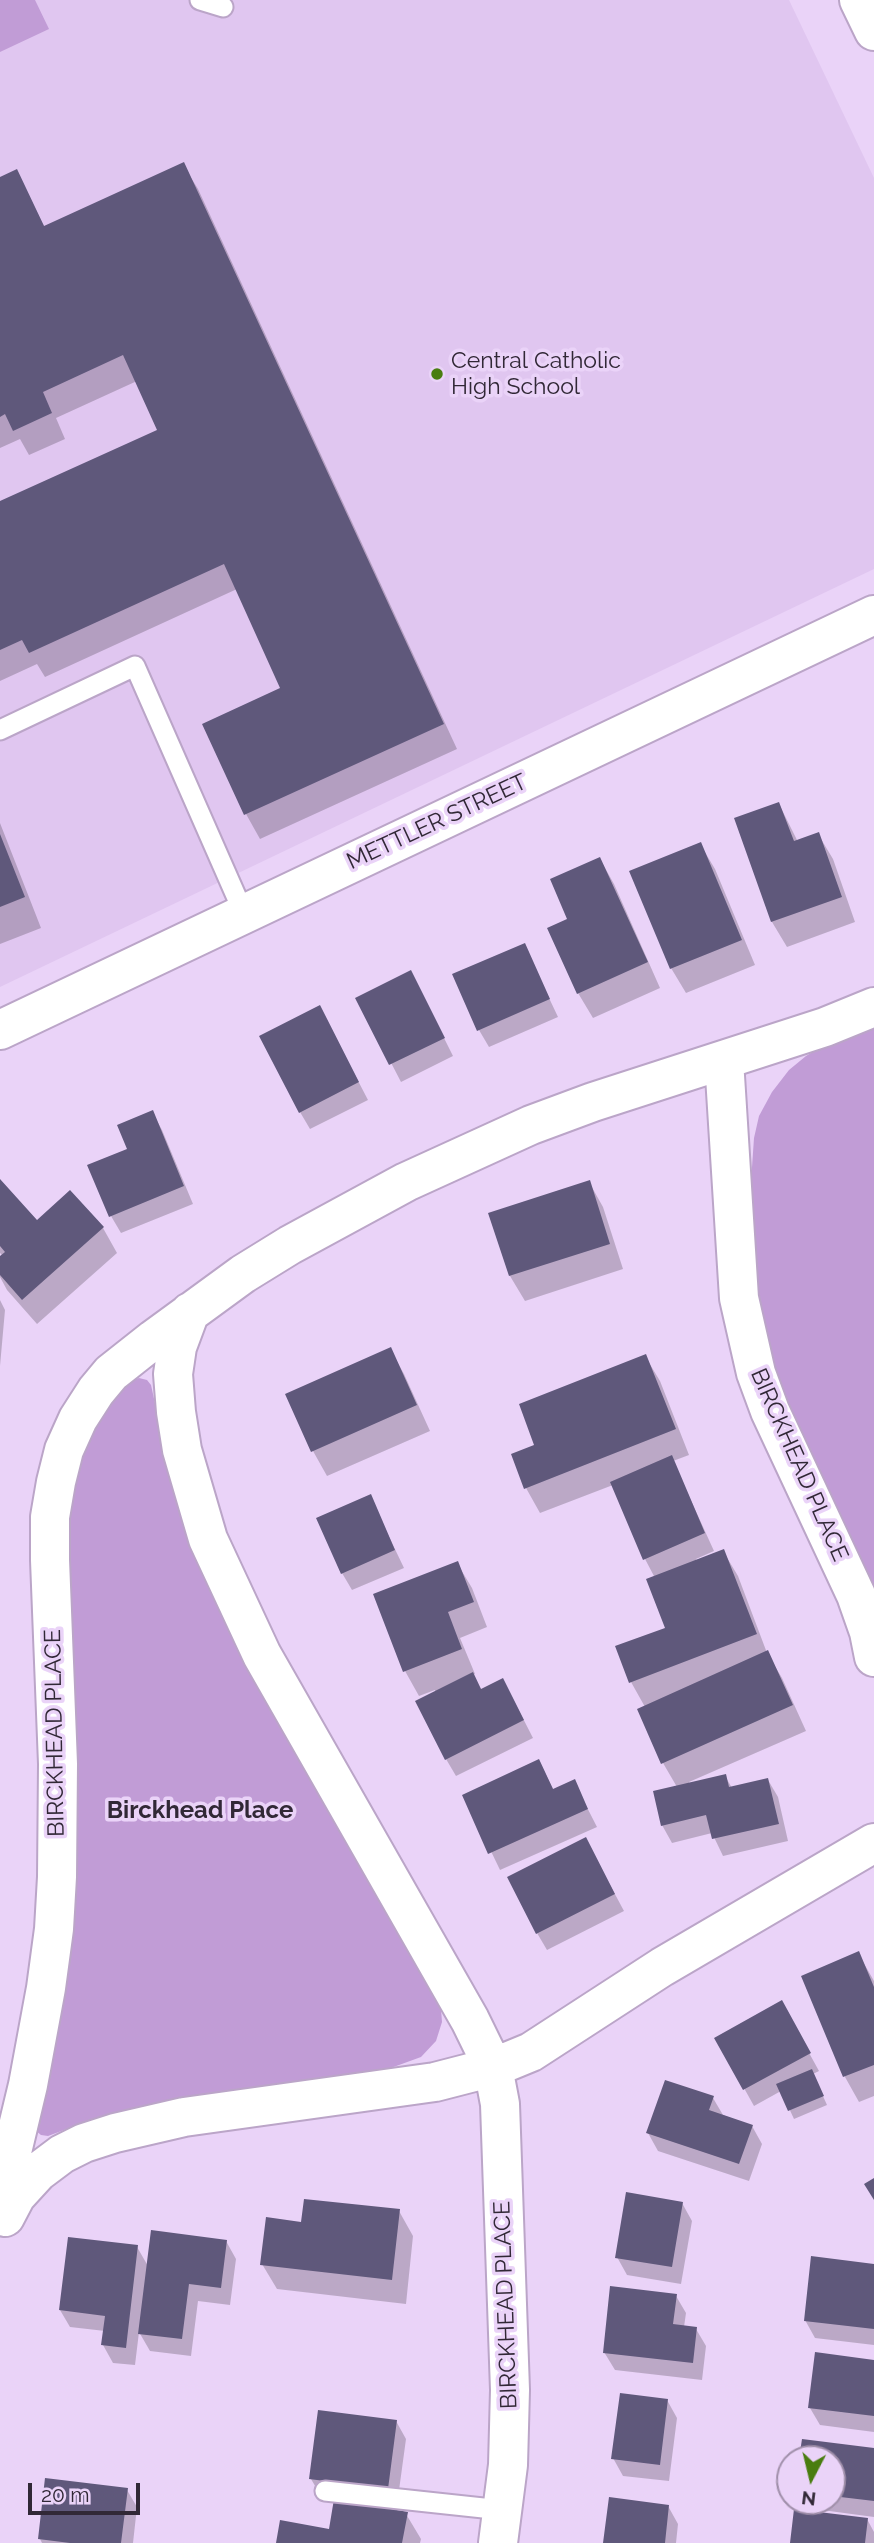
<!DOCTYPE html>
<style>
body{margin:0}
#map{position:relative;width:874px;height:2543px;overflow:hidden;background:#ead3f8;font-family:Raleway,sans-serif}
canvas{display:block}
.north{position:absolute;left:776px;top:2445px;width:70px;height:70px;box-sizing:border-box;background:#ead3f8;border:2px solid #a08faa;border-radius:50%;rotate:187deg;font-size:19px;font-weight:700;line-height:28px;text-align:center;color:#312836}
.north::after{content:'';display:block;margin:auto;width:24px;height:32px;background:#497d10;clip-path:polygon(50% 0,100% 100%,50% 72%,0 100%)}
.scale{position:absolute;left:28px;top:2483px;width:112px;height:32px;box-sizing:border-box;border:4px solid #312836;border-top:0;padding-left:9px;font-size:21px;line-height:24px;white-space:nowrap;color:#312836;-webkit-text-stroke:5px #ead3f8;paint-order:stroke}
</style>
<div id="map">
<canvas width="874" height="2543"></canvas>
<div class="north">N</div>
<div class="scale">20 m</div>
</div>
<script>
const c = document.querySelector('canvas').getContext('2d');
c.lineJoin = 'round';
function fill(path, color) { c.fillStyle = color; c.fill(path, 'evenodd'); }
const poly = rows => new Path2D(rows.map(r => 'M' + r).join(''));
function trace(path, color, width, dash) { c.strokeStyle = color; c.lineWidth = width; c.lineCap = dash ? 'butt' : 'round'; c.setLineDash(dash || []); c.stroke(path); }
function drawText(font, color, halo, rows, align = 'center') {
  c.font = font + ' Raleway,sans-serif'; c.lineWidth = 7; c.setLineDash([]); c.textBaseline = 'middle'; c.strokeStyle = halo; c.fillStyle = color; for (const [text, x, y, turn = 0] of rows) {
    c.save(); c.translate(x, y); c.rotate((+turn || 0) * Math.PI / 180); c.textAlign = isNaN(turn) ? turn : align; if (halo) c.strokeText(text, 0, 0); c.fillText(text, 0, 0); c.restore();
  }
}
fill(poly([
 [0,0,789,0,874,178,874,569,0,987]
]), '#e0c6f0');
fill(poly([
 [0,0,35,0,49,29,0,52],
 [874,1026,874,1593,786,1404,773,1368,757,1296,750,1196,754,1138,759,1116,772,1092,789,1070,806,1056,831,1041],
 [139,1378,147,1380,151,1385,166,1453,436,1996,441,2009,442,2022,436,2041,421,2057,377,2073,72,2127,48,2136,41,2135,35,2130,67,1518,80,1455,109,1401,132,1380]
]), '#c19cd6');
fill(poly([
 [183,165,198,189,457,749,260,839,246,814,283,689,237,589,45,677,37,664,0,681,0,503,160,431,137,381,56,418,65,439,29,455,20,439,0,448,0,179,16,171,45,228],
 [779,804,798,842,818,834,833,859,855,922,787,947,772,922,736,819],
 [0,823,41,928,0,944],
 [700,844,715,869,755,965,686,993,671,968,631,872],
 [600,859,614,884,660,988,593,1018,578,993,570,920],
 [524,945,558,1017,489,1047,479,1030],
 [420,990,453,1056,401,1082,358,999],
 [329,1025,368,1100,310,1129,300,1112],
 [152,1112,162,1130,193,1204,121,1233,111,1216,130,1150],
 [0,1182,37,1222,103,1228,117,1253,37,1324,7,1290,0,1277,0,1259,3,1256,0,1253],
 [589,1182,603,1207,623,1269,525,1301,510,1276,490,1214],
 [0,1300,5,1310,0,1366],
 [390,1349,404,1374,430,1431,327,1476,313,1451,287,1395],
 [645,1356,660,1381,689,1455,673,1461,714,1551,696,1559,697,1561,723,1551,738,1576,767,1653,782,1678,806,1731,689,1782,690,1784,725,1776,732,1788,768,1780,778,1797,788,1841,723,1856,712,1833,672,1843,662,1825,677,1787,663,1763,645,1707,631,1682,667,1629,655,1578,645,1559,613,1485,540,1513,526,1488,513,1455,537,1446],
 [370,1497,404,1568,352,1590,342,1573],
 [457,1563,472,1588,487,1627,460,1638,475,1674,472,1675,482,1691,512,1697,533,1738,456,1776,446,1759,435,1690,419,1696,405,1671],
 [539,1761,554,1791,574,1782,597,1827,500,1870,464,1795],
 [595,1857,624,1911,547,1950,537,1933],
 [858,1953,874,1981,874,2096,859,2102,845,2077,803,1977],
 [781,2002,819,2071,813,2074,827,2105,794,2119,781,2091,754,2106,716,2038],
 [713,2098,723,2115,752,2126,762,2144,749,2181,658,2151,648,2133],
 [682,2203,692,2221,681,2284,627,2275,617,2257],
 [399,2211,413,2236,406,2304,277,2289,262,2264,302,2224],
 [226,2241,236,2259,230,2305,198,2301,191,2356,150,2351,139,2332,135,2365,113,2363,103,2345,105,2331,70,2327,60,2310,137,2247,148,2266],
 [874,2265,874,2345,815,2338,805,2320],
 [676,2296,686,2313,684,2327,696,2329,706,2346,702,2380,615,2370,604,2352],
 [874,2361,874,2432,820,2425,810,2408],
 [667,2400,677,2418,669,2481,623,2476,613,2458],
 [396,2421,406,2439,397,2505,321,2496,311,2479],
 [874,2450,874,2517,807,2508,803,2501,832,2501,832,2459,801,2459],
 [127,2490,137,2507,133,2543,42,2543,40,2539],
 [668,2506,678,2524,676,2543,605,2543],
 [406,2514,421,2539,420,2543,278,2543],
 [867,2519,874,2532,874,2543,792,2543]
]), '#0003');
fill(poly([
 [184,162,444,724,244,815,202,724,280,688,224,564,29,653,22,640,0,650,0,501,157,430,123,355,43,392,52,413,13,431,5,414,0,417,0,177,17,169,44,226],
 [779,802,794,841,819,832,842,897,771,922,734,818],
 [0,834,25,897,0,907],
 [701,842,742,940,670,969,629,871],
 [600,857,648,962,577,994,547,928,567,919,550,879],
 [525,943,550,999,477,1031,452,974],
 [411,970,445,1038,389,1065,355,998],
 [320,1005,359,1082,299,1113,259,1036],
 [153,1110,184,1186,109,1217,87,1165,127,1149,117,1125],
 [0,1179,37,1220,70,1190,104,1227,22,1300,0,1275,0,1256,5,1252,0,1246],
 [590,1180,610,1244,509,1276,488,1213],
 [391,1347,417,1405,311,1452,285,1394],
 [646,1354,676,1429,524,1489,511,1454,534,1445,519,1404],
 [672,1455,705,1533,643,1560,610,1482],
 [371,1494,395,1550,341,1574,316,1518],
 [724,1549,757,1634,629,1683,615,1646,665,1628,646,1579],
 [458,1561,474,1602,448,1612,462,1649,403,1672,373,1594],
 [768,1650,793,1705,661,1764,637,1709],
 [473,1672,481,1689,503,1678,524,1720,445,1760,415,1701],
 [539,1759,553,1789,575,1779,588,1809,488,1854,462,1795],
 [726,1774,729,1787,768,1778,779,1824,712,1839,706,1815,661,1826,653,1791],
 [586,1837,615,1894,536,1934,507,1877],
 [859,1951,874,1987,874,2065,843,2077,801,1976],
 [782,2000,811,2053,743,2090,714,2038],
 [812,2069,824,2096,788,2111,776,2084],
 [665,2080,714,2096,709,2110,753,2125,739,2164,646,2133],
 [874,2178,874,2200,864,2184],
 [626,2192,683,2202,672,2267,615,2258],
 [304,2199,400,2209,392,2280,260,2265,266,2217,301,2222],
 [151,2230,227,2240,221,2288,189,2284,182,2339,138,2334],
 [68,2237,138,2245,126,2348,101,2345,105,2316,59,2310],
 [811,2256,874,2264,874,2329,804,2321],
 [610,2286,677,2294,673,2324,697,2327,693,2363,603,2353],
 [815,2352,874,2360,874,2416,808,2408],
 [620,2393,668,2399,660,2465,611,2459],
 [318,2410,397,2420,388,2489,309,2479],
 [802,2439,874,2448,874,2501,832,2496,832,2459,799,2459],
 [45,2478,128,2488,121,2543,70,2543,38,2539],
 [609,2497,669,2505,665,2543,603,2543],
 [334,2499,408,2512,402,2543,276,2543,280,2520,329,2529],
 [794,2509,868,2518,865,2543,790,2543]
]), '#5f587b');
const lane = poly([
 [200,0,223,7],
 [0,730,135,666,244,914],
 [325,2491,502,2510]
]);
const street = poly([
 [0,1030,874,615],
 [724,1060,739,1298,756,1373,770,1411,856,1595,869,1632,874,1657],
 [190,1312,177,1347,173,1374,176,1412,182,1450,208,1539,262,1655,470,2020,493,2067,500,2104,510,2390,508,2465,498,2543],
 [0,2202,28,2085,46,1988,54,1929,57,1877,58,1764,50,1560,50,1517,56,1482,64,1450,78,1419,96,1391,111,1373,154,1339,243,1274,290,1245,406,1182,531,1125,593,1102,825,1027,874,1007],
 [5,2217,16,2196,38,2172,62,2154,84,2143,115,2133,184,2117,435,2082,497,2066,531,2052,662,1967,874,1843]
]);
const secondary = poly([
 [859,0,874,31]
]);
trace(lane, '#bba5c8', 23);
trace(street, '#bba5c8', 42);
trace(secondary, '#bba5c8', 42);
trace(lane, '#fff', 19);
trace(street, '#fff', 38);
trace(secondary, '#fff', 38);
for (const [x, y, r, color] of [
 [437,374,7,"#497d10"]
]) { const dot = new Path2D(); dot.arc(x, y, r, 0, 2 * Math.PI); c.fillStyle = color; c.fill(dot); trace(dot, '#ead3f8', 2.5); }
drawText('23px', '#312836', '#ead3f8', [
 ["Central Catholic",451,361],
 ["High School",451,387]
], 'left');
drawText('23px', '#312836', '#ead3f8', [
 ["METTLER STREET",437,822,-25],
 ["BIRCKHEAD PLACE",799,1465,66],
 ["BIRCKHEAD PLACE",55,1733,-91],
 ["BIRCKHEAD PLACE",506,2305,-92]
]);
drawText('bold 24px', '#312836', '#ead3f8', [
 ["Birckhead Place",200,1811]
]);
</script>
